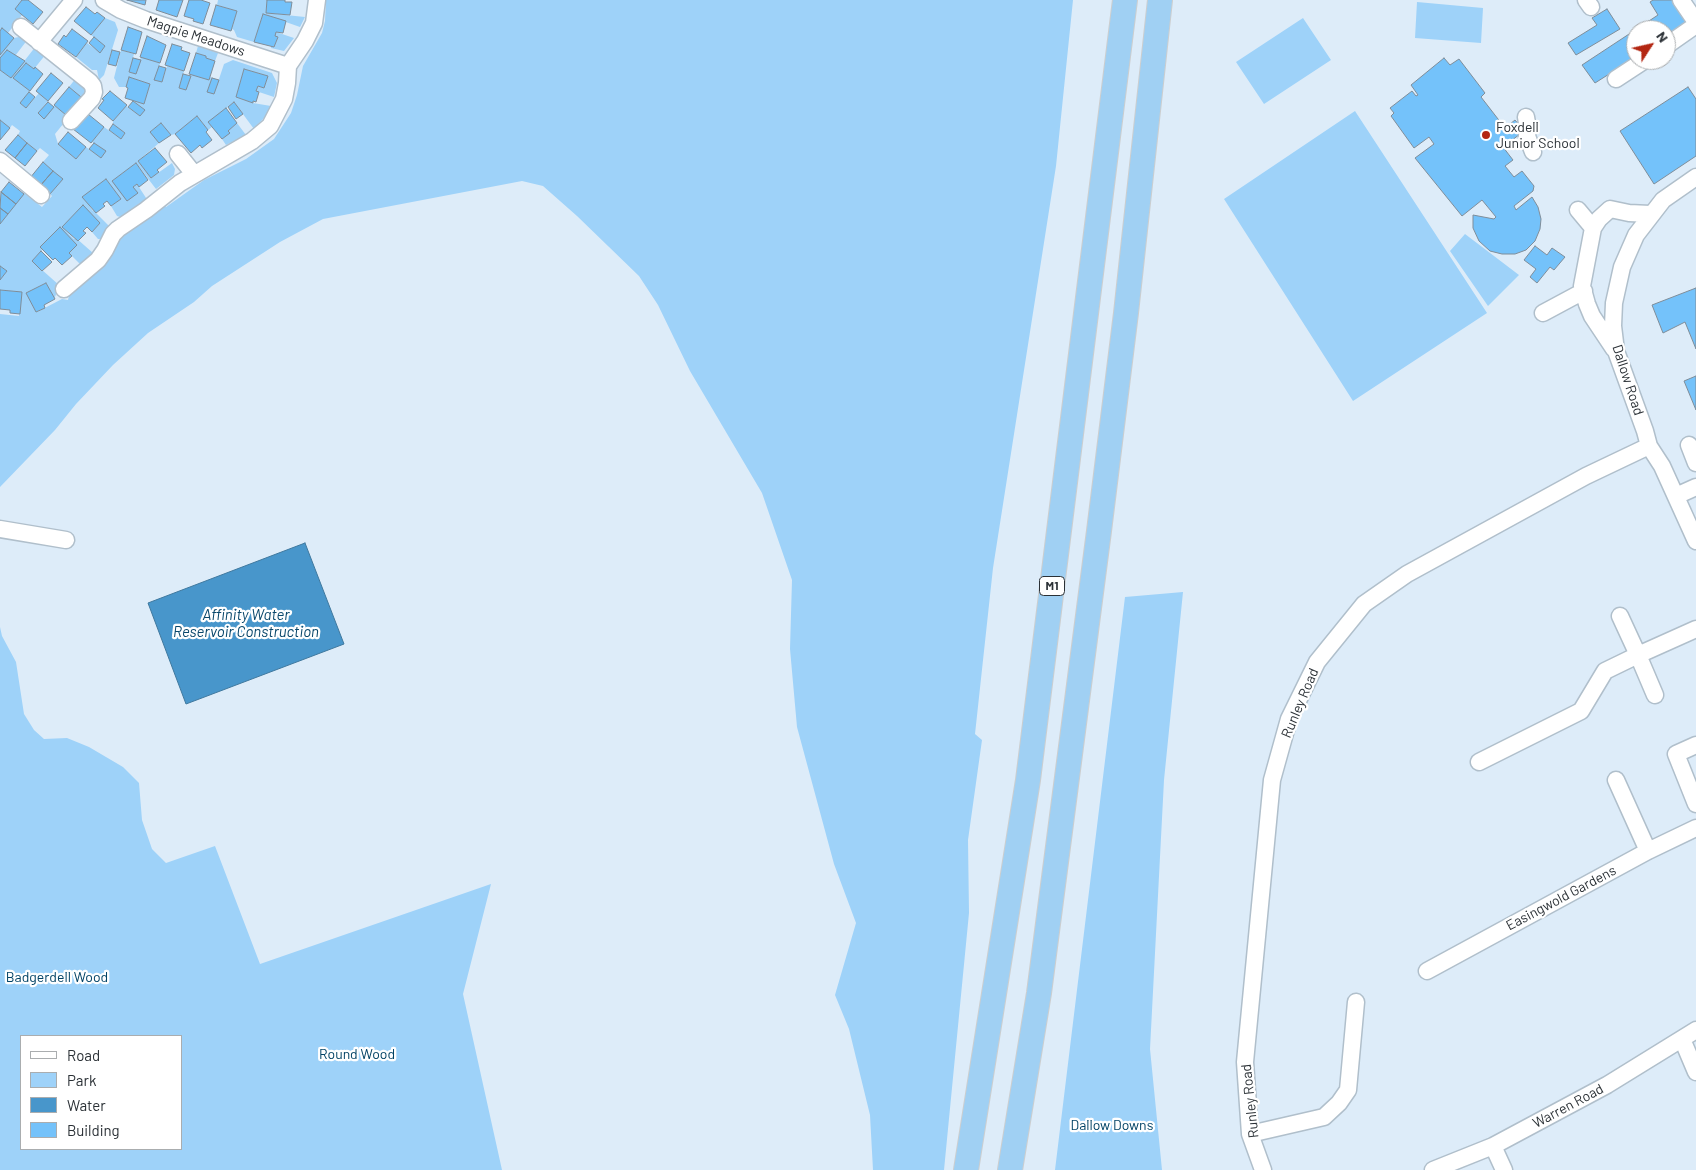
<!DOCTYPE html>
<style>
body{margin:0}
#map{position:relative;width:1696px;height:1170px;overflow:hidden;background:#ddecf9;font-family:Barlow,sans-serif}
canvas{display:block}
.legend{position:absolute;left:20px;top:1035px;width:162px;height:115px;box-sizing:border-box;background:#fff;border:1px solid #aaadaf;margin:0;padding:6px 9px;list-style:none;font-size:15px;color:#2b3136}
.legend li{display:flex;align-items:center;gap:10px;height:25px}
.legend b{width:25px;border:1px solid #aaadaf}
.north{position:absolute;left:1626px;top:20px;width:50px;height:50px;box-sizing:border-box;background:#fff;border:1px solid #aaadaf;border-radius:50%;rotate:55deg;font-size:14px;font-weight:700;line-height:20px;text-align:center;color:#2b3136}
.north::after{content:'';display:block;margin:auto;width:18px;height:22px;background:#b32612;clip-path:polygon(50% 0,100% 100%,50% 72%,0 100%)}
</style>
<div id="map">
<canvas width="1696" height="1170"></canvas>
<ul class="legend">
<li><b style="height:6px;background:#fff"></b>Road</li>
<li><b style="height:14px;background:#9ed2f9"></b>Park</li>
<li><b style="height:14px;background:#4896cb"></b>Water</li>
<li><b style="height:14px;background:#74c2fa"></b>Building</li>
</ul>
<div class="north">N</div>
</div>
<script>
const c = document.querySelector('canvas').getContext('2d');
c.lineJoin = 'round';
function fill(path, color) { c.fillStyle = color; c.fill(path, 'evenodd'); }
const poly = rows => new Path2D(rows.map(r => 'M' + r).join(''));
function trace(path, color, width, dash) { c.strokeStyle = color; c.lineWidth = width; c.lineCap = dash ? 'butt' : 'round'; c.setLineDash(dash || []); c.stroke(path); }
function drawText(font, color, halo, rows, align = 'center') {
  c.font = font + ' Barlow,sans-serif'; c.lineWidth = 4.5; c.setLineDash([]); c.textBaseline = 'middle'; c.strokeStyle = halo; c.fillStyle = color; for (const [text, x, y, turn = 0] of rows) {
    c.save(); c.translate(x, y); c.rotate((+turn || 0) * Math.PI / 180); c.textAlign = isNaN(turn) ? turn : align; if (halo) c.strokeText(text, 0, 0); c.fillText(text, 0, 0); c.restore();
  }
}
fill(poly([
 [0,0,22,0,15,9,22,15,8,33,0,31],
 [218,0,267,0,266,13,305,17,300,27,263,14,254,42,237,37,234,30,232,29,237,11,217,5],
 [326,0,1073,0,1056,166,993,568,975,734,982,740,968,840,969,913,944,1170,873,1170,870,1115,849,1029,835,995,856,923,834,864,797,727,790,649,792,580,762,493,690,371,658,305,639,276,577,216,543,186,522,181,323,219,280,242,212,286,194,302,148,333,113,365,76,404,55,430,0,487,0,314,19,316,21,292,0,290,0,280,7,271,0,266,0,224,24,193,42,207,52,196,50,194,62,179,43,162,49,155,40,148,37,151,18,135,20,131,12,125,10,128,0,120,0,70,11,78,36,46,46,54,34,69,26,63,14,78,30,91,20,103,26,108,39,93,48,101,38,113,55,106,66,115,80,97,69,87,76,78,86,87,88,93,55,134,58,144,76,159,86,147,101,158,105,151,92,142,104,127,121,139,125,133,113,124,113,121,126,106,140,116,144,110,133,100,144,104,150,84,129,77,126,87,119,87,114,78,121,50,134,54,129,72,136,74,141,57,160,63,155,80,162,82,167,66,184,71,179,88,186,90,191,74,209,80,210,77,212,78,207,91,214,94,224,64,233,60,272,73,277,83,274,97,256,91,258,86,264,88,268,76,244,69,236,97,253,103,271,106,264,118,254,129,234,102,209,122,212,127,208,130,197,116,175,134,171,135,161,123,151,131,159,143,138,161,151,178,172,163,175,169,174,175,156,189,136,163,112,181,133,187,137,184,148,201,123,218,117,216,111,206,121,199,106,179,83,197,93,211,94,211,110,227,104,239,98,239,92,232,100,223,83,206,62,227,74,239,76,238,93,253,93,256,82,266,69,253,77,245,60,228,40,247,42,250,41,251,32,261,59,285,59,288,54,299,46,283,27,293,37,312,62,299,68,300,70,291,120,235,164,204,166,207,204,180,246,159,274,139,291,113,297,95,303,66,322,33,325,21],
 [1417,2,1483,8,1481,43,1415,38],
 [105,18,115,22,118,30,104,75,99,80,97,70,92,70,76,57,87,43,100,52,105,46,91,35],
 [1303,18,1331,60,1264,104,1236,62],
 [276,32,294,38,284,51,271,48,271,46,274,47,278,37,275,36],
 [24,36,28,39,15,56,7,50,0,58,0,55,14,38],
 [198,46,218,53,215,61,206,58,206,56,196,53],
 [1355,111,1487,313,1353,401,1224,199],
 [237,123,246,135,226,145,222,139,229,133,228,131],
 [1465,234,1519,275,1488,306,1450,251],
 [1183,592,1164,780,1150,1049,1162,1170,1055,1170,1125,597],
 [0,627,2,636,16,662,24,714,34,730,44,739,67,738,89,747,123,767,139,783,142,820,152,849,166,863,215,846,260,964,491,884,463,994,502,1170,0,1170],
 [181,1036,181,1149,21,1149,21,1036]
]), '#9ed2f9');
const water = poly([
 [305,543,344,644,186,704,148,603,305,543]
]);
fill(water, '#4896cb');
trace(water, '#3f789e', 1);
const building = poly([
 [22,0,28,0,43,12,33,24,15,9,22,0],
 [127,0,146,0,145,5,127,0],
 [159,0,183,0,177,17,156,10,159,0],
 [189,0,201,0,210,3,203,24,193,21,194,19,184,16,189,0],
 [267,0,285,0,285,2,292,2,290,15,266,13,267,0],
 [1653,0,1672,0,1688,24,1666,38,1666,30,1636,30,1636,57,1595,83,1582,65,1658,15,1650,2,1653,0],
 [216,5,237,11,231,31,210,25,216,5],
 [86,7,95,14,97,12,105,18,91,35,74,21,86,7],
 [1607,9,1620,29,1576,55,1568,43,1597,25,1592,18,1607,9],
 [263,14,286,21,283,33,276,32,275,36,278,37,274,47,254,42,263,14],
 [128,27,142,32,136,54,121,50,128,27],
 [2,28,14,38,0,55,0,31,2,28],
 [72,29,88,41,76,57,58,44,64,35,66,37,72,29],
 [147,36,166,45,160,63,140,57,147,36],
 [94,37,105,46,100,53,89,43,94,37],
 [172,44,182,47,181,50,190,53,184,71,165,65,172,44],
 [7,50,25,61,11,78,0,70,0,58,7,50],
 [112,50,120,52,116,66,108,64,112,50],
 [196,53,206,56,206,58,215,61,209,80,189,74,196,53],
 [133,58,141,60,136,74,129,72,133,58],
 [1444,58,1450,65,1459,59,1485,93,1481,97,1505,128,1515,120,1524,131,1503,147,1513,160,1505,166,1514,177,1522,171,1534,186,1533,191,1514,206,1516,210,1532,197,1538,207,1541,219,1540,229,1535,241,1526,250,1515,254,1502,254,1490,251,1479,241,1473,228,1473,215,1494,219,1496,217,1482,200,1462,216,1415,158,1434,144,1429,137,1414,148,1391,116,1394,113,1390,108,1412,91,1416,96,1418,95,1411,85,1444,58],
 [26,63,34,69,35,67,43,74,30,91,13,78,26,63],
 [159,66,166,68,162,82,154,80,159,66],
 [244,69,268,76,264,88,258,86,256,91,259,92,256,102,253,101,253,103,236,97,244,69],
 [51,73,63,83,48,101,36,91,51,73],
 [183,74,191,76,186,90,179,88,183,74],
 [129,77,150,84,144,104,125,98,128,88,126,87,129,77],
 [212,78,219,80,214,94,207,92,212,78],
 [69,87,81,97,66,115,54,105,69,87],
 [1688,87,1696,99,1696,156,1654,184,1620,131,1688,87],
 [110,91,127,105,113,121,98,108,104,100,102,99,110,91],
 [29,92,35,97,26,108,20,103,29,92],
 [133,101,145,110,140,116,128,107,133,101],
 [48,102,54,107,44,119,38,113,48,102],
 [234,102,243,114,236,119,228,107,234,102],
 [226,108,237,123,228,131,230,133,222,139,208,122,226,108],
 [88,114,104,127,91,143,73,129,80,121,82,122,88,114],
 [197,116,208,130,206,132,212,140,202,148,200,145,191,153,175,134,197,116],
 [0,120,10,128,0,140,0,120],
 [161,123,171,135,159,143,150,132,161,123],
 [113,124,125,133,121,139,109,130,113,124],
 [68,132,86,147,76,159,58,144,68,132],
 [18,135,27,143,15,158,5,150,18,135],
 [27,143,37,151,25,166,15,158,27,143],
 [94,143,106,151,101,158,89,149,94,143],
 [155,148,167,162,157,170,159,172,151,178,138,161,155,148],
 [43,162,53,171,40,186,30,178,43,162],
 [136,163,148,180,139,187,137,184,133,187,138,193,127,201,112,181,136,163],
 [53,171,63,179,50,194,40,186,53,171],
 [106,179,121,199,111,206,107,201,103,204,105,206,96,213,82,197,106,179],
 [9,182,24,194,16,204,1,192,9,182],
 [1,192,16,204,8,214,0,208,1,192],
 [83,205,100,223,92,232,87,227,83,231,86,233,78,241,62,227,83,205],
 [0,208,8,214,0,224,0,208],
 [60,227,77,245,69,253,72,256,62,265,55,258,53,260,40,247,60,227],
 [1535,246,1547,255,1552,248,1565,257,1554,270,1550,267,1537,283,1530,277,1536,269,1524,260,1535,246],
 [41,251,52,262,42,271,32,261,41,251],
 [0,266,7,271,0,280,0,266],
 [46,283,55,299,44,305,45,308,36,312,26,293,46,283],
 [1696,288,1696,349,1685,322,1663,333,1652,305,1696,288],
 [0,290,22,292,20,314,10,313,10,310,0,309,0,290],
 [1696,376,1696,410,1684,381,1696,376]
]);
fill(building, '#74c2fa');
trace(building, '#7f8d99', 1);
const minor = poly([
 [104,0,121,10,146,20,288,66],
 [1586,0,1591,7],
 [1681,0,1696,22],
 [21,27,90,82,93,86,94,92,92,98,71,121],
 [39,42,74,0],
 [1666,46,1696,25],
 [1616,79,1645,60],
 [1526,117,1528,129,1527,136,1533,152],
 [178,154,194,174],
 [0,161,41,195],
 [1696,177,1663,200,1636,235,1622,267,1614,303,1613,326,1616,351,1645,431,1649,446,1662,466,1696,541],
 [1578,210,1593,228],
 [64,289,98,260,105,250,113,234,118,229,146,210,180,183,252,141,270,126,284,99,287,83,288,66,305,41,314,23,317,0],
 [1543,313,1584,291],
 [1614,349,1592,316,1587,304,1582,286,1593,228,1599,219,1610,209,1629,213,1650,214],
 [1689,445,1696,463],
 [1676,496,1696,487],
 [0,529,66,540],
 [1620,616,1638,655,1696,629],
 [1696,745,1676,754,1696,804],
 [1479,762,1581,711,1605,671,1638,655,1655,695],
 [1616,780,1648,851],
 [1427,971,1648,851,1696,828],
 [1682,1039,1696,1072],
 [1250,1134,1324,1117,1339,1103,1348,1090,1356,1002],
 [1493,1146,1504,1170],
 [1263,1170,1250,1134,1245,1062,1272,780,1289,719,1317,662,1364,604,1407,574,1586,476,1649,446],
 [1433,1170,1493,1146,1607,1085,1696,1030]
]);
const highway = poly([
 [966,1170,1028,780,1125,0],
 [1010,1170,1039,993,1099,531,1126,313,1160,0]
]);
trace(minor, '#b0bfcb', 19);
trace(highway, '#cccecf', 26);
trace(minor, '#fff', 16);
trace(highway, '#a0d0f3', 24);
for (const [x, y, r, color] of [
 [1486,135,5,"#b32612"]
]) { const dot = new Path2D(); dot.arc(x, y, r, 0, 2 * Math.PI); c.fillStyle = color; c.fill(dot); trace(dot, '#fff', 2); }
for (const [x, y, w] of [
 [1052,586,25]
]) { const box = new Path2D(); box.roundRect(x - w / 2, y - 9.5, w, 19, 4); c.fillStyle = '#fff'; c.fill(box); trace(box, '#2b3136', 1); }
drawText('bold 12px', '#2b3136', null, [
 ["M1",1052,586]
]);
drawText('14px', '#2b3136', '#fff', [
 ["Magpie Meadows",196,36,18],
 ["Dallow Road",1628,380,72],
 ["Runley Road",1300,703,-67],
 ["Easingwold Gardens",1561,898,-28],
 ["Runley Road",1250,1101,-96],
 ["Warren Road",1568,1106,-28]
]);
drawText('14px', '#2b3136', '#fff', [
 ["Foxdell",1496,127],
 ["Junior School",1496,143]
], 'left');
drawText('14px', '#004265', '#fff', [
 ["Badgerdell Wood",57,977],
 ["Round Wood",357,1054],
 ["Dallow Downs",1112,1125]
]);
drawText('italic 15px', '#09476b', '#fff', [
 ["Affinity Water",246,615],
 ["Reservoir Construction",246,632]
]);
</script>
